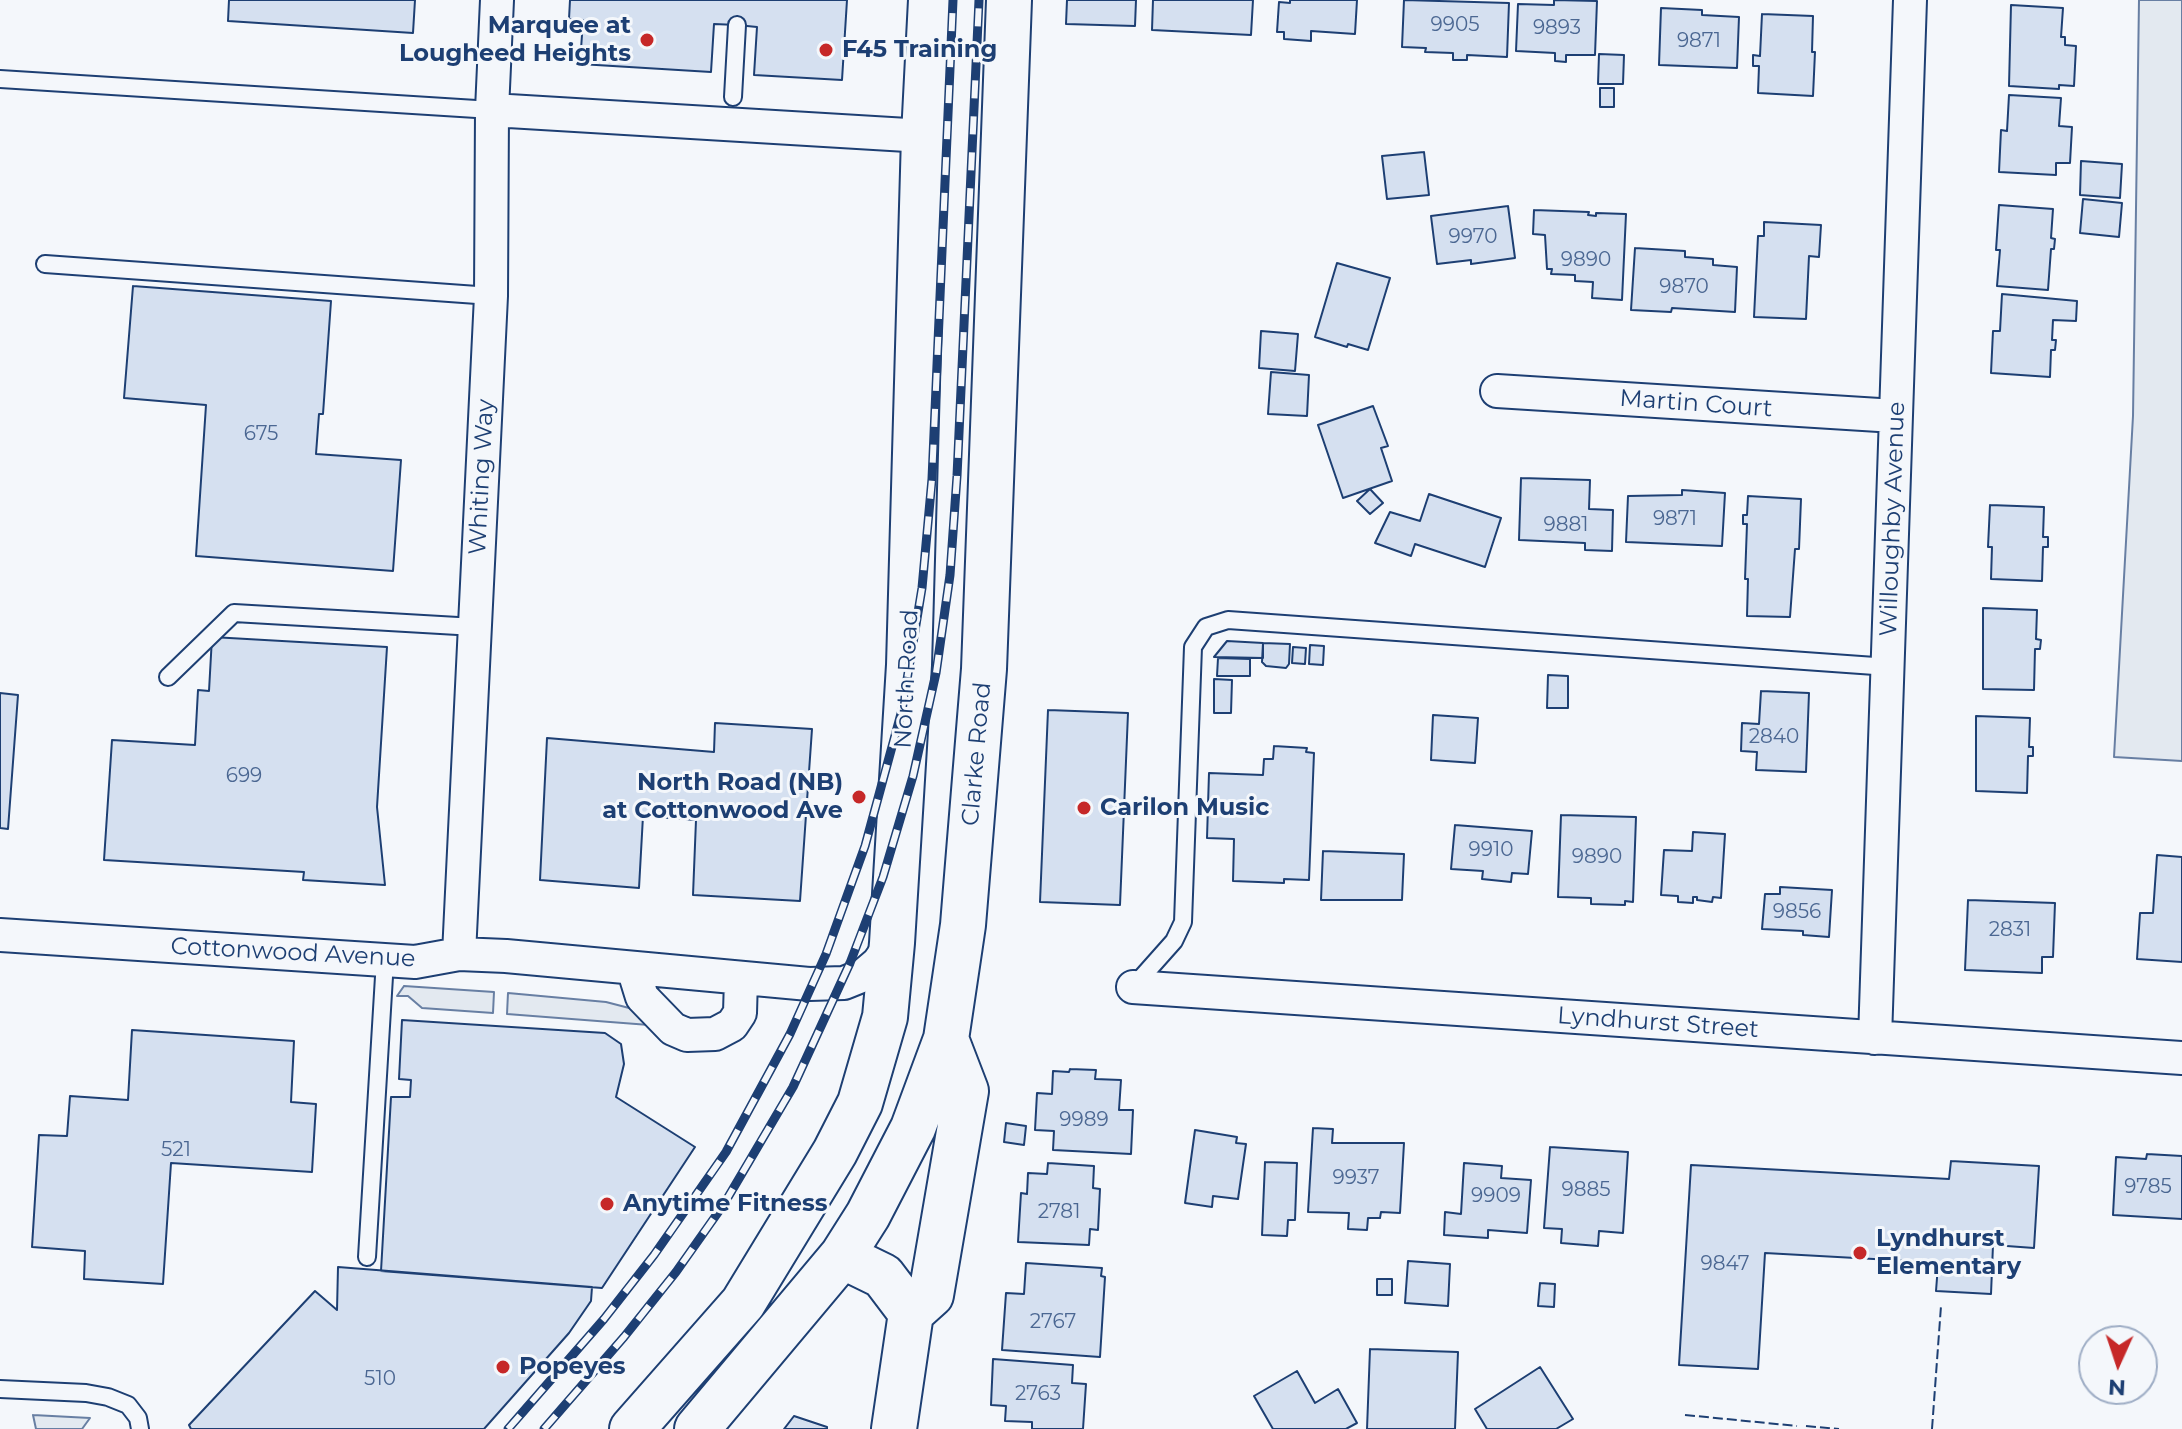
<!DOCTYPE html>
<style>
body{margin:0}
#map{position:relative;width:2182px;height:1429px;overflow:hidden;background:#f4f7fb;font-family:Montserrat,sans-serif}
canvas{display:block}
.north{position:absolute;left:2078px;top:1325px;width:80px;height:80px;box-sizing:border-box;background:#f4f7fb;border:2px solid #9eadc5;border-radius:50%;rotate:183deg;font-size:22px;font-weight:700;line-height:32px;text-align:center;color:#1d3f73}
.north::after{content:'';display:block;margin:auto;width:28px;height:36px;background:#c62828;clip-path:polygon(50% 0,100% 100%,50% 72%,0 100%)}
</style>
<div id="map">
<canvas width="2182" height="1429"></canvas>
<div class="north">N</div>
</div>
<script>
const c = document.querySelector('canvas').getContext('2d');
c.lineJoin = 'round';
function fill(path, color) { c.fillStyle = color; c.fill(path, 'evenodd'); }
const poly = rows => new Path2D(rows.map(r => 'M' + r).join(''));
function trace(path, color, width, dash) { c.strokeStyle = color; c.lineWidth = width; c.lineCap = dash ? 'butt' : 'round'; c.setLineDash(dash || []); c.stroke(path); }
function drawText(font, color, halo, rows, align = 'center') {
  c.font = font + ' Montserrat,sans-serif'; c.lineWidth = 6; c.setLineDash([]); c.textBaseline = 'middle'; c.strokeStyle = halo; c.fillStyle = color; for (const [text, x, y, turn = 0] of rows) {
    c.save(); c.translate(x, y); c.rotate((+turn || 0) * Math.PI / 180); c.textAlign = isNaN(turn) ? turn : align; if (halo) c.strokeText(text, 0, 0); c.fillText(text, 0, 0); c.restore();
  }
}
const green = poly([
 [2139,0,2182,0,2182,761,2114,757,2133,416,2139,0],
 [404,986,494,992,493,1013,422,1008,408,996,397,996,404,986],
 [508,993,606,1002,633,1009,649,1025,507,1014,508,993],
 [33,1415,90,1418,82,1429,36,1429,33,1415]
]);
fill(green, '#e3e9f0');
trace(green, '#687fa3', 2);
const building = poly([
 [229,0,415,0,413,33,228,21,229,0],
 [570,0,847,0,842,80,754,75,757,27,737,25,714,24,711,72,580,64,583,20,569,19,570,0],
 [1067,0,1136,0,1135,26,1066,24,1067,0],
 [1153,0,1253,0,1251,35,1152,30,1153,0],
 [1290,0,1357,0,1355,34,1311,31,1311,41,1284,39,1284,32,1277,32,1279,2,1290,3,1290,0],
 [1404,0,1509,3,1507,57,1467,55,1467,60,1453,60,1453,53,1425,52,1426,48,1402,47,1404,0],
 [1554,0,1597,1,1595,55,1566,55,1566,62,1555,61,1555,53,1516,51,1518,4,1554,5,1554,0],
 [2011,5,2063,8,2061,37,2065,37,2065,45,2076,46,2074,86,2059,85,2059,89,2009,86,2011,5],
 [1661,8,1702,10,1702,15,1739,17,1737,68,1659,65,1661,8],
 [1762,14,1813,16,1812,52,1815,52,1813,96,1758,93,1759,66,1753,66,1753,55,1760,56,1762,14],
 [1599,54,1624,55,1623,84,1598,84,1599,54],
 [1600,88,1614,88,1614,107,1600,107,1600,88],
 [2009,95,2061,98,2059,126,2072,127,2070,163,2056,163,2056,175,1999,172,2001,130,2007,131,2009,95],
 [1424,152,1429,195,1387,199,1382,156,1424,152],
 [2081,161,2122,164,2120,198,2080,195,2081,161],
 [2083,199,2122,203,2119,237,2080,233,2083,199],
 [1999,205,2053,209,2051,238,2055,239,2054,249,2051,249,2048,290,1997,286,2000,250,1996,250,1999,205],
 [1508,206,1515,258,1471,264,1471,260,1437,264,1431,216,1508,206],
 [1534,210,1589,212,1588,215,1596,216,1596,213,1626,214,1622,300,1592,298,1593,282,1575,281,1575,275,1551,274,1552,269,1547,269,1545,235,1533,234,1534,210],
 [1764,222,1821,225,1819,257,1809,256,1806,319,1754,317,1758,236,1764,236,1764,222],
 [1635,248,1685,251,1685,257,1713,259,1713,265,1737,267,1735,312,1672,308,1671,312,1631,310,1635,248],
 [1337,263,1390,278,1368,350,1348,344,1347,347,1315,337,1337,263],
 [133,286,331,301,323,414,319,414,316,454,401,460,393,571,196,556,206,405,124,398,133,286],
 [2002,294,2077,301,2076,321,2053,320,2052,340,2056,340,2055,350,2051,350,2050,377,1991,373,1993,331,2000,331,2002,294],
 [1261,331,1298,334,1295,371,1259,368,1261,331],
 [1271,372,1309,375,1307,416,1268,414,1271,372],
 [1373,406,1388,446,1381,448,1392,481,1343,498,1318,425,1373,406],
 [1521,478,1590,480,1589,509,1613,510,1612,551,1585,550,1585,543,1519,540,1521,478],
 [1370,489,1383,503,1370,514,1357,501,1370,489],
 [1682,490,1725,493,1722,546,1626,542,1628,496,1682,495,1682,490],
 [1429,494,1501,518,1485,567,1415,544,1411,556,1375,543,1390,512,1420,521,1429,494],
 [1748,496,1801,499,1799,549,1795,549,1790,617,1747,616,1748,579,1745,579,1747,524,1743,524,1743,515,1747,515,1748,496],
 [1990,505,2044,507,2043,537,2048,537,2048,547,2043,547,2042,581,1991,579,1992,547,1988,547,1990,505],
 [1983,608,2037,610,2036,639,2041,640,2040,649,2035,649,2034,690,1983,689,1983,608],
 [212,637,387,647,377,807,385,885,303,880,304,872,104,860,112,740,195,745,198,690,209,691,212,637],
 [1227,641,1263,643,1263,658,1214,657,1227,641],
 [1263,643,1290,644,1289,664,1286,668,1266,666,1262,662,1263,643],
 [1310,645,1324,646,1323,665,1309,664,1310,645],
 [1293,647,1306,648,1305,664,1292,663,1293,647],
 [1218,658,1250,659,1250,676,1217,676,1218,658],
 [1548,675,1568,676,1568,708,1547,708,1548,675],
 [1214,679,1232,680,1231,713,1214,713,1214,679],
 [1761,691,1809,693,1806,772,1756,770,1757,752,1741,751,1742,723,1759,724,1761,691],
 [0,693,18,695,8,829,0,828,0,693],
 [1048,710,1128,713,1120,905,1040,902,1048,710],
 [1433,715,1478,718,1475,763,1431,760,1433,715],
 [1976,716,2030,718,2029,747,2033,747,2033,756,2028,756,2027,793,1976,791,1976,716],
 [715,723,812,729,800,901,693,895,696,820,643,816,639,888,540,880,547,738,714,752,715,723],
 [1274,746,1307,748,1306,752,1314,753,1309,880,1284,879,1284,883,1233,881,1234,839,1207,838,1209,773,1263,775,1264,759,1273,759,1274,746],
 [1561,815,1636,817,1633,902,1625,901,1625,905,1591,904,1591,898,1558,897,1561,815],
 [1455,825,1532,831,1528,874,1512,873,1511,882,1482,879,1483,871,1451,869,1455,825],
 [1693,832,1725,834,1721,898,1713,897,1712,902,1697,900,1697,897,1693,897,1693,903,1678,902,1678,896,1661,895,1664,850,1692,851,1693,832],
 [1323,851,1404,854,1402,900,1321,900,1323,851],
 [2157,855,2182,857,2182,962,2137,959,2140,913,2153,913,2157,855],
 [1780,887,1832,890,1829,937,1803,935,1803,931,1762,929,1765,894,1780,894,1780,887],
 [1968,900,2055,903,2053,957,2042,957,2042,973,1965,970,1968,900],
 [402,1020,605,1033,621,1044,624,1064,616,1097,695,1147,602,1288,381,1271,391,1097,410,1097,411,1080,399,1079,402,1020],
 [132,1030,294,1041,291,1102,316,1104,312,1172,171,1163,163,1284,84,1279,85,1251,32,1247,39,1135,67,1136,70,1096,128,1100,132,1030],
 [1070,1069,1096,1070,1095,1079,1121,1080,1119,1110,1133,1110,1131,1154,1053,1150,1054,1131,1035,1130,1037,1093,1052,1094,1053,1071,1069,1072,1070,1069],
 [1006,1123,1026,1126,1024,1145,1004,1142,1006,1123],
 [1313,1128,1333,1129,1332,1143,1404,1143,1400,1213,1381,1212,1380,1218,1368,1218,1367,1230,1348,1229,1349,1213,1308,1212,1313,1128],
 [1195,1130,1237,1137,1236,1143,1246,1144,1238,1199,1213,1196,1212,1207,1185,1203,1195,1130],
 [1550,1147,1628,1152,1623,1233,1599,1231,1598,1246,1561,1243,1562,1229,1544,1228,1550,1147],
 [2147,1154,2182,1156,2182,1219,2113,1215,2116,1157,2146,1159,2147,1154],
 [1951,1161,2039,1166,2034,1248,1993,1245,1991,1294,1936,1291,1938,1265,1928,1262,1765,1253,1758,1369,1679,1365,1691,1165,1949,1179,1951,1161],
 [1265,1162,1297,1163,1295,1220,1288,1220,1287,1236,1262,1235,1265,1162],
 [1048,1163,1094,1166,1093,1188,1100,1189,1098,1230,1090,1229,1089,1245,1018,1242,1021,1193,1027,1194,1028,1173,1047,1174,1048,1163],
 [1464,1163,1502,1166,1501,1178,1531,1180,1527,1233,1488,1230,1488,1238,1444,1235,1445,1212,1461,1214,1464,1163],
 [1408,1261,1450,1264,1448,1306,1405,1303,1408,1261],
 [1026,1263,1102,1268,1101,1276,1105,1277,1100,1357,1002,1350,1006,1293,1024,1294,1026,1263],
 [338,1267,592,1287,591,1301,569,1333,484,1429,191,1429,189,1425,315,1291,337,1310,338,1267],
 [1377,1279,1392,1279,1392,1295,1377,1295,1377,1279],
 [1540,1283,1555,1284,1554,1307,1538,1306,1540,1283],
 [1370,1349,1458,1352,1455,1429,1367,1429,1370,1349],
 [993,1359,1073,1365,1072,1383,1086,1384,1083,1429,1032,1429,1032,1422,1005,1421,1006,1406,991,1405,993,1359],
 [1540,1367,1573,1419,1556,1429,1487,1429,1475,1409,1540,1367],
 [1297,1371,1315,1403,1338,1389,1357,1423,1346,1429,1273,1429,1254,1396,1297,1371],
 [794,1416,827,1427,827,1429,784,1429,794,1416]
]);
fill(building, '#d5e0f0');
trace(building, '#1d3f73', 2);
const lane = poly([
 [0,79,492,110],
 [733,97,737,25],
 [45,264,491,296],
 [168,677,234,613,475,627],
 [1134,986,1174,941,1183,922,1193,647,1206,627,1228,620,1889,667],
 [367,1257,385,960],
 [0,1389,86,1393,108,1397,128,1405,138,1418,140,1429]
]);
const street = poly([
 [492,110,924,136],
 [1497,391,1895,416],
 [0,935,415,962,459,954,506,956,809,984,844,983,864,975,878,963,892,943],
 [459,954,491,296,492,110,497,0],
 [633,968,642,997,673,1029,687,1035,715,1034,732,1025,740,1013,741,978],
 [1133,987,2182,1058],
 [1875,1038,1910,0]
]);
const secondary = poly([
 [842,1256,883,1276,911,1313],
 [632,1429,743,1303,835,1152,860,1103,885,1017,892,943,909,665,924,136,931,0],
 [697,1429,842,1256,868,1215,913,1128,946,1039,963,925,984,669,1009,0],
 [894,1429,911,1313,931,1295,966,1091,946,1039]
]);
trace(lane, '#1d3f73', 20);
trace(street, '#1d3f73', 36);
trace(secondary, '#1d3f73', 48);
trace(lane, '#f4f7fb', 16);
trace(street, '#f4f7fb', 32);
trace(secondary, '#f4f7fb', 44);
const rail = poly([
 [508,1429,604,1319,654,1255,726,1152,790,1034,826,954,865,846,902,710,922,588,932,479,953,0],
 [544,1429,624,1337,676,1272,724,1204,793,1087,850,963,883,877,913,776,936,673,950,575,957,476,979,0]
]);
trace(rail, '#1d3f73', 9);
trace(rail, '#f4f7fb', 6, [18]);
trace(poly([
 [1685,1415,1797,1426],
 [1806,1426,1839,1429],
 [1932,1429,1941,1306]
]), '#1d3f73', 2, [10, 4]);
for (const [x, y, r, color] of [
 [647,40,8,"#c62828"],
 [826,50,8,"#c62828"],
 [859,797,8,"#c62828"],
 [1084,808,8,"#c62828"],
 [607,1204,8,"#c62828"],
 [1860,1253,8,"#c62828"],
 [503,1367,8,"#c62828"]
]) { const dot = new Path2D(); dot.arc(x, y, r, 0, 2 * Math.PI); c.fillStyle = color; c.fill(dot); trace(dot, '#f4f7fb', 3); }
drawText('20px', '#4b6792', null, [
 ["9905",1455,25],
 ["9893",1557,28],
 ["9871",1699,41],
 ["9970",1473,237],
 ["9890",1586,260],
 ["9870",1684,287],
 ["675",261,434],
 ["9871",1675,519],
 ["9881",1566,525],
 ["2840",1774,737],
 ["699",244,776],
 ["9910",1491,850],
 ["9890",1597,857],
 ["9856",1797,912],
 ["2831",2010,930],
 ["9989",1084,1120],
 ["521",176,1150],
 ["9937",1356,1178],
 ["9785",2148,1187],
 ["9885",1586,1190],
 ["9909",1496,1196],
 ["2781",1059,1212],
 ["9847",1725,1264],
 ["2767",1053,1322],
 ["510",380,1379],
 ["2763",1038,1394]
]);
drawText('bold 24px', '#1d3f73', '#f4f7fb', [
 ["Marquee at",631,26,"right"],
 ["Lougheed Heights",631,54,"right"],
 ["F45 Training",842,50],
 ["North Road (NB)",843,783,"right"],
 ["at Cottonwood Ave",843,811,"right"],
 ["Carilon Music",1100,808],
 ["Anytime Fitness",623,1204],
 ["Lyndhurst",1876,1239],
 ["Elementary",1876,1267],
 ["Popeyes",519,1367]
], 'left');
drawText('24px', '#1d3f73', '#f4f7fb', [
 ["Martin Court",1696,404,4],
 ["Whiting Way",482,477,-87],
 ["Willoughby Avenue",1893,519,-88],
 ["North Road",907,679,-87],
 ["Clarke Road",977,754,-85],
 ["Cottonwood Avenue",293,953,3],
 ["Lyndhurst Street",1658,1023,4]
]);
</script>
